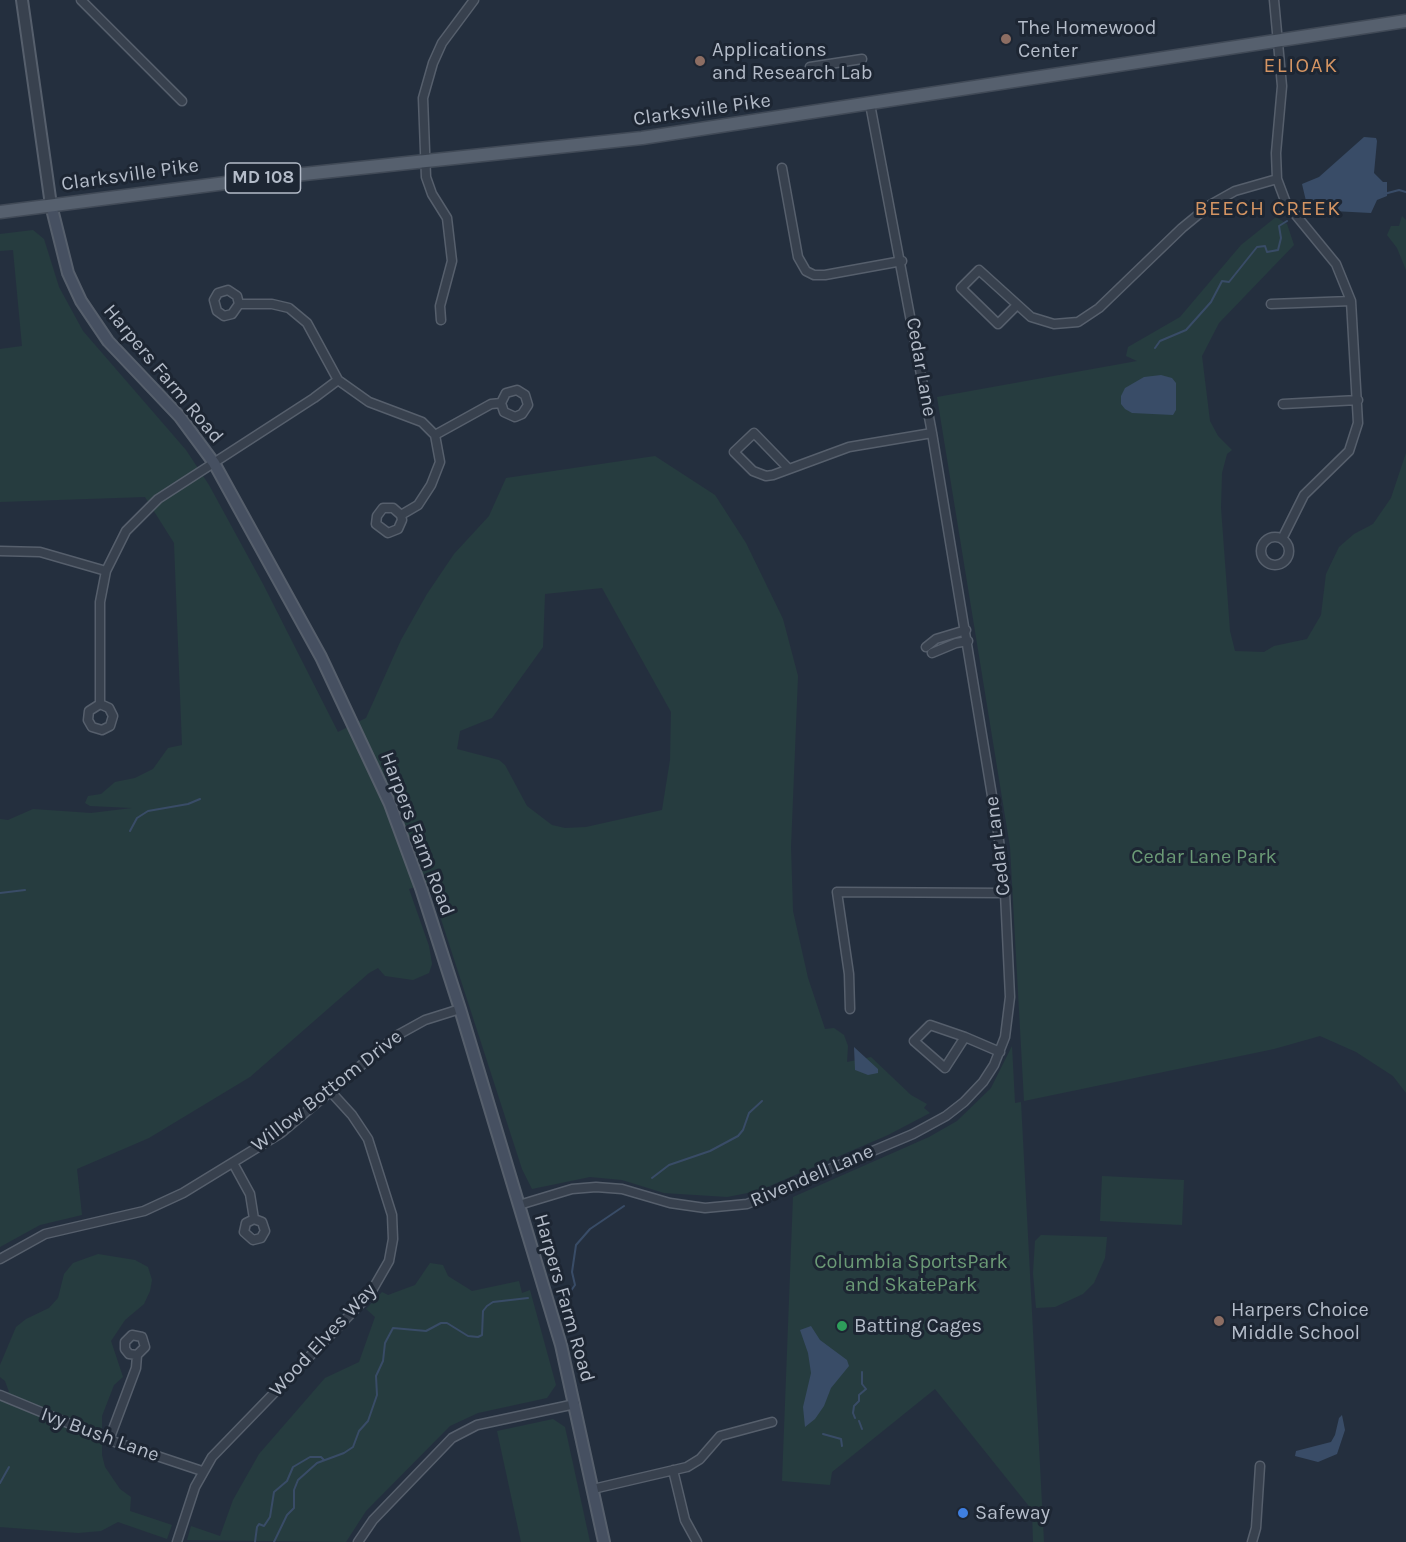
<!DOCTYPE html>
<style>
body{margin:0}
canvas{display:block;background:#242f3e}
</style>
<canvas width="1406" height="1542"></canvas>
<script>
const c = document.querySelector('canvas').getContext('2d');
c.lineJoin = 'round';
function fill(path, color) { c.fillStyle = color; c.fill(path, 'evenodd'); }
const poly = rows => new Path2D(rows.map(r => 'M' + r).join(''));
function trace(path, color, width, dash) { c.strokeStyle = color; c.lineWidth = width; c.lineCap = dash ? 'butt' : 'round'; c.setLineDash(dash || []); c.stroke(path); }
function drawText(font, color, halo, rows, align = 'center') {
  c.font = font + ' Karla,sans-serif'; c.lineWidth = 6; c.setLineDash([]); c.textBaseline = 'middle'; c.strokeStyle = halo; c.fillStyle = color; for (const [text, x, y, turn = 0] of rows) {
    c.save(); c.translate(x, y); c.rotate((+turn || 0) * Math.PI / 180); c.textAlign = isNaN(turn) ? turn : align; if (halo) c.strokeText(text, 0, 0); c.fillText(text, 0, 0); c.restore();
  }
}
fill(poly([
 [1402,216,1406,220,1406,270,1397,248,1387,235,1391,226,1399,226],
 [1276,217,1287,224,1294,245,1219,323,1202,356,1210,421,1218,436,1232,450,1227,454,1222,473,1221,508,1230,631,1235,651,1264,652,1274,646,1307,639,1321,615,1326,574,1339,547,1354,534,1373,524,1391,498,1406,453,1406,1093,1393,1076,1356,1052,1320,1036,1274,1049,1024,1101,1010,847,937,397,1137,361,1126,356,1128,347,1180,317,1241,245],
 [33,230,44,239,59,287,83,331,186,450,209,485,263,584,338,732,366,718,401,640,427,594,454,554,489,516,506,478,655,456,715,495,746,543,783,619,798,676,791,847,793,911,808,978,825,1029,834,1028,844,1035,848,1046,847,1062,871,1057,911,1095,927,1104,924,1108,930,1113,888,1135,758,1191,727,1197,664,1193,622,1180,590,1177,532,1189,522,1169,429,882,409,889,429,946,432,964,429,973,413,980,385,976,378,968,369,973,250,1077,149,1138,77,1169,82,1215,40,1225,0,1247,0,819,8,820,33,809,91,813,132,808,90,806,85,803,88,796,101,794,115,782,135,778,153,769,168,748,182,745,174,543,145,497,0,502,0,349,22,346,13,250,0,251,0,234],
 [602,588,671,712,670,760,662,810,586,827,565,828,552,825,527,806,505,765,499,760,457,749,460,731,492,718,543,647,545,594],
 [1012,1046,1015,1103,1021,1102,1044,1542,1033,1542,1032,1510,935,1389,832,1472,830,1485,782,1481,793,1197,929,1137,957,1121,991,1088],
 [1102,1176,1184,1180,1182,1225,1100,1221],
 [1041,1235,1107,1237,1105,1258,1094,1283,1083,1294,1055,1307,1036,1308,1033,1273,1035,1241],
 [98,1254,135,1260,148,1267,152,1280,150,1291,144,1304,125,1320,111,1341,123,1377,114,1385,102,1416,102,1455,105,1467,120,1489,131,1497,130,1511,172,1525,167,1539,118,1522,101,1531,78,1533,0,1527,0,1398,9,1392,5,1381,0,1377,0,1365,16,1327,26,1319,49,1308,58,1298,64,1274,73,1263],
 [430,1263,443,1265,448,1276,472,1291,519,1281,522,1293,530,1290,556,1385,547,1398,478,1413,450,1426,366,1511,346,1542,187,1540,191,1526,220,1536,233,1500,259,1454,325,1378,359,1362,375,1317,366,1309,382,1292,388,1295,415,1285],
 [553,1419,565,1427,590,1542,521,1542,497,1431]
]), '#263c3f');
fill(poly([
 [1364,137,1376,138,1377,141,1374,173,1383,182,1387,182,1387,196,1377,200,1371,213,1333,211,1327,215,1317,213,1316,208,1306,201,1302,184,1319,177],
 [1161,375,1172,378,1176,383,1176,410,1173,415,1132,413,1125,409,1121,404,1121,396,1125,388,1144,377],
 [854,1047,878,1069,878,1073,868,1075,855,1070],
 [811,1326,820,1340,847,1360,849,1366,831,1388,824,1406,815,1419,805,1427,803,1407,811,1373,808,1353,800,1330],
 [1342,1415,1345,1430,1337,1454,1318,1462,1295,1456,1296,1451,1331,1442,1335,1435,1339,1418]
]), '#394c67');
trace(poly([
 [1384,194,1399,190,1406,192],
 [1155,348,1160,341,1186,330,1211,302,1222,281,1229,282,1257,247,1265,246,1267,252,1278,250,1281,238,1279,226,1287,221],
 [130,831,137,818,148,811,188,804,200,799],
 [0,893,25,890],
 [652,1178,669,1165,710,1151,738,1136,743,1130,749,1113,762,1101],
 [565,1293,570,1292,575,1285,572,1272,576,1245,590,1229,624,1206],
 [855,1418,853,1413,854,1406,859,1401,859,1395,866,1389,862,1384,862,1372],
 [859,1421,862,1429],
 [823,1434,841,1439,842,1446],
 [0,1483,9,1467],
 [255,1542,257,1527,259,1524,264,1526,270,1517,274,1492,287,1481,293,1467,310,1457,321,1457,324,1460],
 [274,1542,287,1515,294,1508,294,1490,298,1480,317,1463,344,1453,353,1447,359,1431,368,1421,377,1395,376,1376,383,1361,385,1343,393,1328,426,1331,441,1323,447,1323,468,1336,478,1337,482,1335,483,1311,487,1306,493,1302,528,1298]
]), '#394c67', 2);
const minor = poly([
 [81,0,182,101],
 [1274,0,1282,86,1276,153,1277,179,1286,203,1336,264,1351,301,1358,423,1349,451,1304,495,1282,539],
 [810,67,862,59],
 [782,168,798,257,806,271,814,275,825,275,902,261],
 [239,304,232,314,224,316,217,311,214,300,218,293,228,290,237,296,239,304,272,304,289,308,307,323,338,380,369,402,422,422,435,435,440,462,431,485,418,505,401,515,402,520,398,529,388,533,376,524,377,516,383,508,393,508,401,515],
 [1271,304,1351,301],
 [1016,306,998,324,961,288,979,270,1031,317,1054,324,1078,322,1099,308,1182,228,1210,205,1235,191,1277,179],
 [441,320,440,306,452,261,447,218,432,194,426,177,423,98,433,63,442,43,474,0],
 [1283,404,1358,400],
 [435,435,491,404,501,403,504,412,515,417,522,414,528,405,525,395,517,390,506,393,501,403],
 [788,468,754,433,734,452,753,471,766,476,773,475,849,447,932,433],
 '1261 551a14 14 0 1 1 28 0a14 14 0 1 1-28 0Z',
 [0,551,40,552,106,571],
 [926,647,936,639,966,630],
 [932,653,956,643,968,641],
 [100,704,109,708,113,716,110,726,102,730,92,727,88,720,89,711,100,704,100,602,106,571,126,531,158,499,314,398,338,380],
 [850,1009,849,974,837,892,1005,893],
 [965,1037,930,1025,914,1041,945,1068,965,1037,1000,1052],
 [233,1163,250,1194,254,1219,246,1223,244,1232,253,1240,261,1238,265,1231,262,1222,254,1219],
 [519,1205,572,1189,596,1187,622,1189,670,1203,705,1208,747,1204,913,1134,946,1116,964,1102,983,1082,994,1065,1005,1037,1010,997,1005,893,998,832,932,433,870,104],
 [0,1259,45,1234,144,1211,183,1193,281,1133,396,1036,425,1020,460,1009],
 [0,1395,109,1440,202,1471],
 [109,1440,136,1368,137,1355,145,1347,142,1337,132,1335,125,1342,125,1349,129,1354,137,1355],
 [673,1470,685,1520,697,1542],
 [593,1489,687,1467,700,1459,720,1436,772,1422],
 [177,1542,195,1487,212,1457,370,1294,389,1261,393,1239,392,1215,368,1139,352,1115,331,1092],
 [358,1542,373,1520,452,1438,477,1425,575,1404],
 [1252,1542,1256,1528,1260,1466]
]);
const tertiary = poly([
 [22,0,51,205]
]);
const secondary = poly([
 [51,205,68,273,81,301,108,341,180,417,214,463,321,657,390,804,421,888,460,1009,561,1345,604,1542]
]);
const primary = poly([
 [0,212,257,179,642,138,1406,21]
]);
trace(minor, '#565f6c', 11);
trace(tertiary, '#565f6c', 14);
trace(secondary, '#565f6c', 14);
trace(primary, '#414a57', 15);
trace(minor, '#38414e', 8);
trace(tertiary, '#38414e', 10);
trace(secondary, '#465061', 10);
trace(primary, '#56606e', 12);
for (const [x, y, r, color] of [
 [1006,39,6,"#8d6e63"],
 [700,61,6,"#8d6e63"],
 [1219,1321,6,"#8d6e63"],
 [842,1326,6,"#2e9e5b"],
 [963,1513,6,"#3f7fe0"]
]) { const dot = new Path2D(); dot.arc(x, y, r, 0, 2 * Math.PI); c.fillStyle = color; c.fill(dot); trace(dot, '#1d2633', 2); }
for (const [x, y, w] of [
 [263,178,75]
]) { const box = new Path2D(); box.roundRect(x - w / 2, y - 15, w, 30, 4.5); c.fillStyle = '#1d2633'; c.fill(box); trace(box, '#b4bcc9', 1.5); }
drawText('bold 18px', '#b4bcc9', null, [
 ["MD 108",263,178]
]);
drawText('20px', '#b4bcc9', '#1d2633', [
 ["The Homewood",1018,28],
 ["Center",1018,51],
 ["Applications",712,50],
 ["and Research Lab",712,73],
 ["Harpers Choice",1231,1310],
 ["Middle School",1231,1333],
 ["Batting Cages",854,1326],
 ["Safeway",975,1513]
], 'left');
drawText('20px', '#b4bcc9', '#1d2633', [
 ["Clarksville Pike",702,110,-8],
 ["Clarksville Pike",130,175,-8],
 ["Cedar Lane",921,367,80],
 ["Harpers Farm Road",163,374,50],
 ["Harpers Farm Road",417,834,69],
 ["Cedar Lane",998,846,-97],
 ["Willow Bottom Drive",327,1091,-38],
 ["Rivendell Lane",812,1176,-23],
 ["Harpers Farm Road",564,1298,74],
 ["Wood Elves Way",323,1340,-47],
 ["Ivy Bush Lane",100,1435,20]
]);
drawText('20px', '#6b9a76', '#1d2633', [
 ["Cedar Lane Park",1204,857],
 ["Columbia SportsPark",911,1262],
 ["and SkatePark",911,1285]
]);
c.letterSpacing = '1.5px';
drawText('21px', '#d59563', '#1d2633', [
 ["ELIOAK",1301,66],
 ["BEECH CREEK",1268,209]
]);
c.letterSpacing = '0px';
</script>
